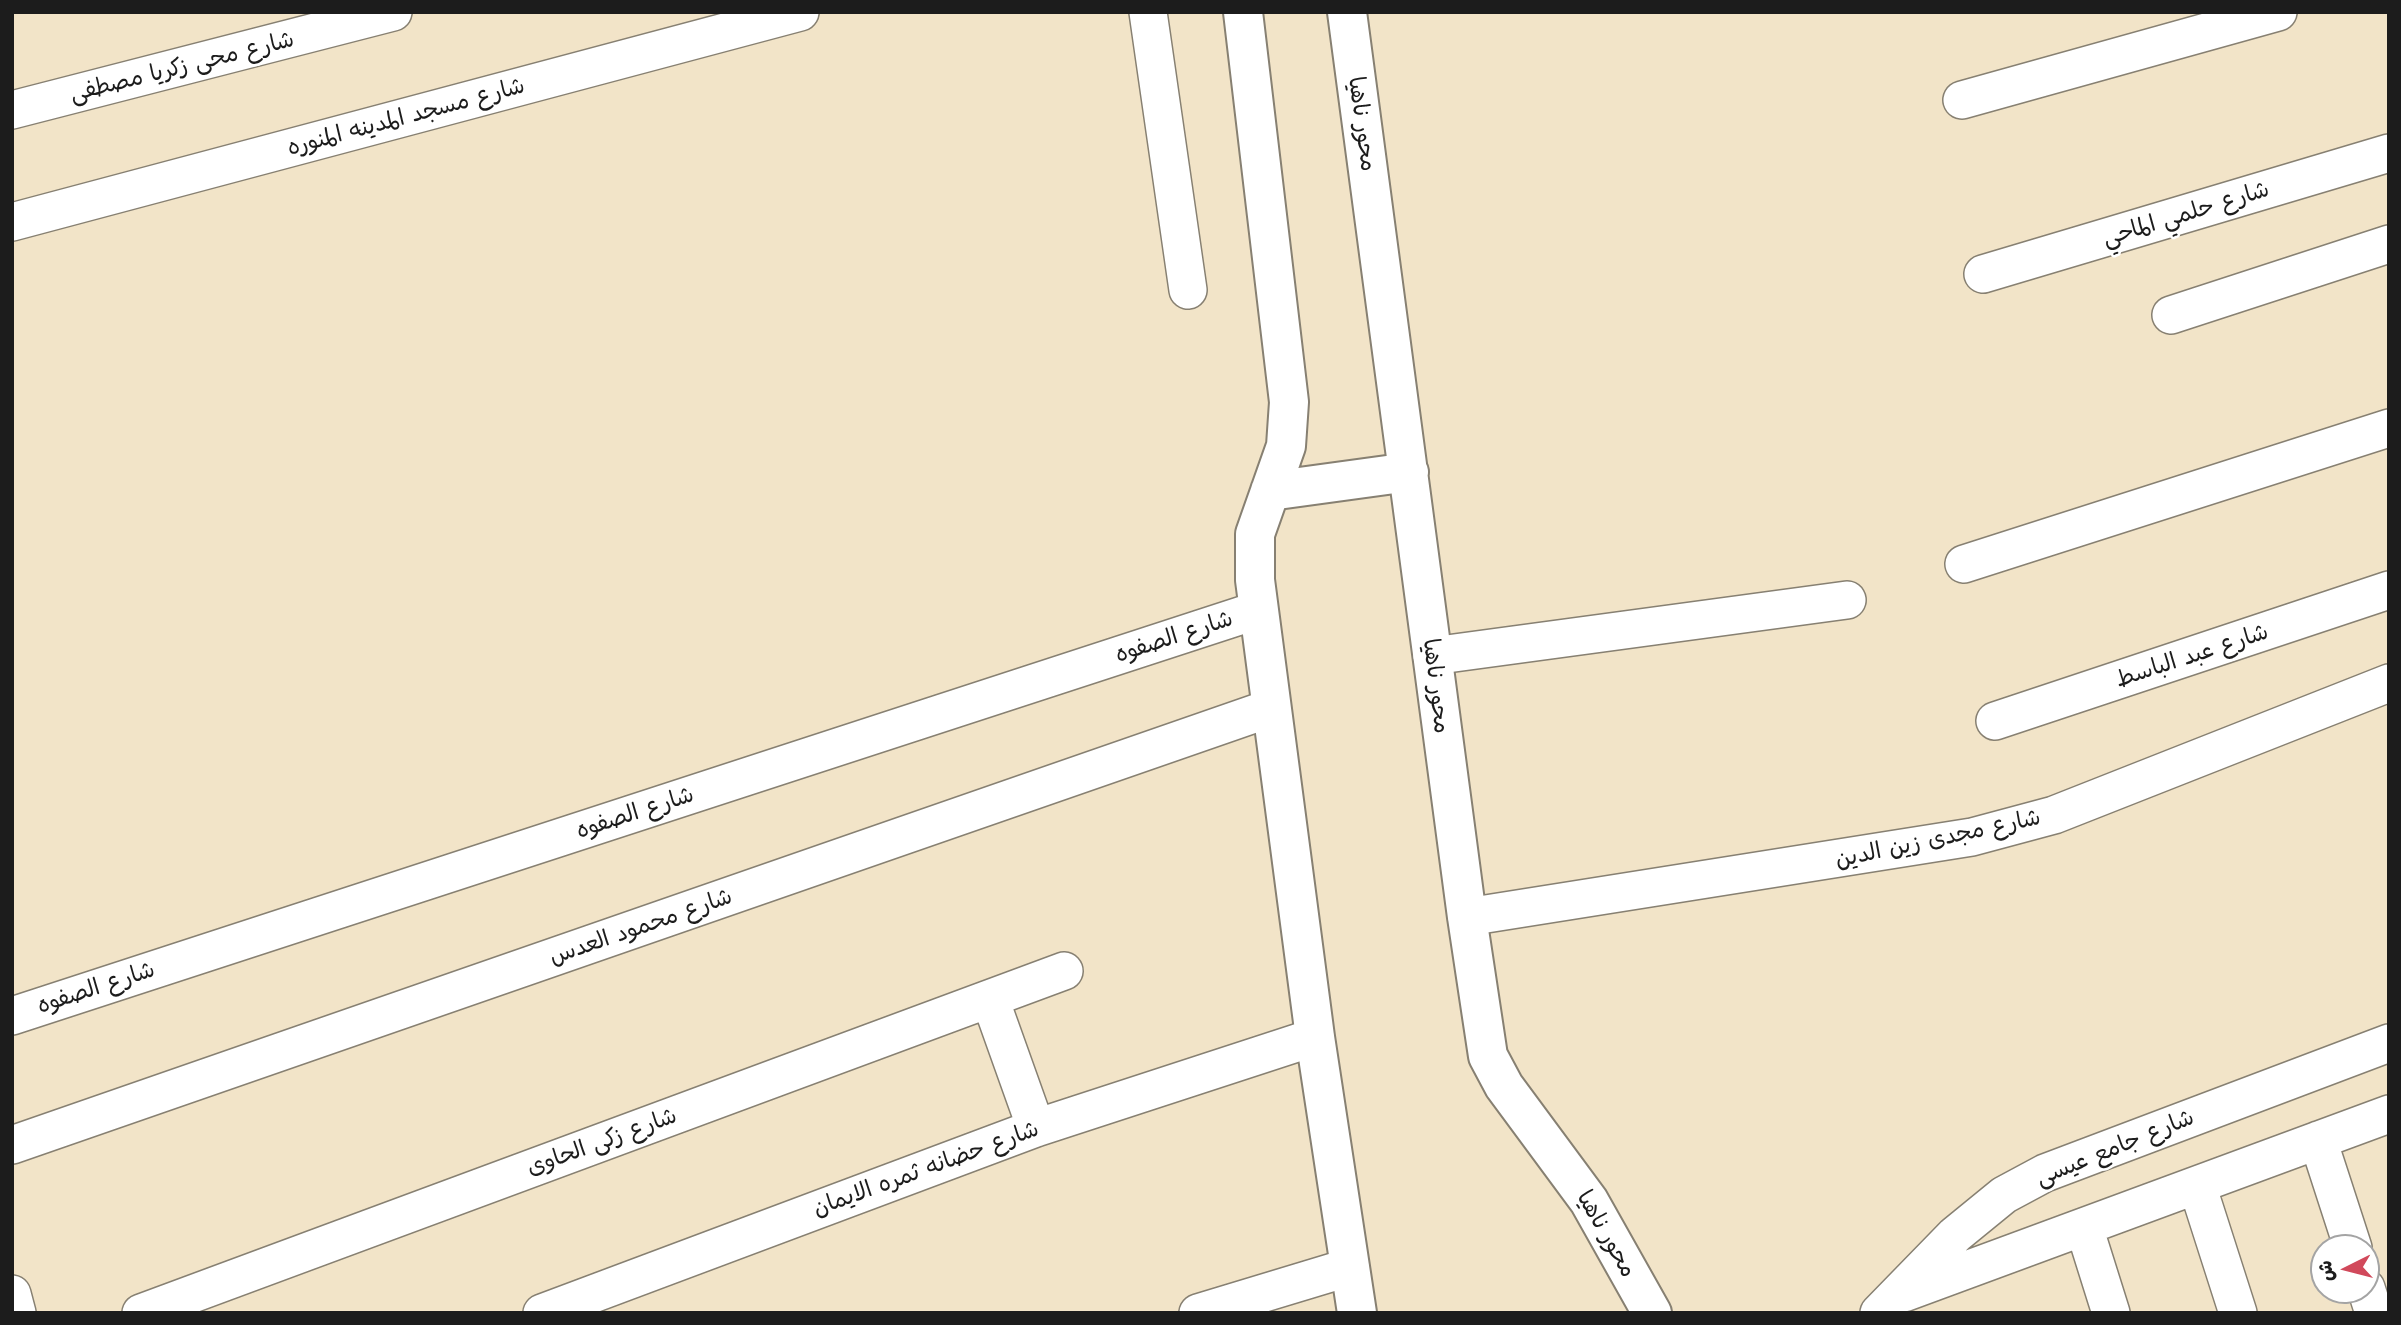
<!DOCTYPE html>
<meta charset="utf-8">
<style>
body{margin:0}
#map{position:relative;width:2401px;height:1325px;overflow:hidden;background:#f2e4c8;font-family:"Comic Neue","Playpen Sans Arabic",sans-serif}
canvas{display:block}
.frame{position:absolute;inset:0;border:14px solid #1c1c1c;pointer-events:none}
.north{position:absolute;left:2310px;top:1234px;width:70px;height:70px;box-sizing:border-box;background:#fff;border:2px solid #a4a4a4;border-radius:50%;rotate:264deg;font-size:19px;font-weight:700;line-height:28px;text-align:center;color:#1c1c1c}
.north::after{content:'';display:block;margin:auto;width:24px;height:32px;background:#d1495b;clip-path:polygon(50% 0,100% 100%,50% 72%,0 100%)}
</style>
<div id="map">
<canvas width="2401" height="1325"></canvas>
<div class="frame"></div>
<div class="north">ش</div>
</div>
<script>
const c = document.querySelector('canvas').getContext('2d');
c.lineJoin = 'round';
const poly = rows => new Path2D(rows.map(r => 'M' + r).join(''));
function trace(path, color, width, dash) { c.strokeStyle = color; c.lineWidth = width; c.lineCap = dash ? 'butt' : 'round'; c.setLineDash(dash || []); c.stroke(path); }
function drawText(font, color, halo, rows, align = 'center') {
  c.font = font + ' "Comic Neue","Playpen Sans Arabic",sans-serif'; c.lineWidth = 5; c.setLineDash([]); c.textBaseline = 'middle'; c.strokeStyle = halo; c.fillStyle = color; for (const [text, x, y, turn = 0] of rows) {
    c.save(); c.translate(x, y); c.rotate((+turn || 0) * Math.PI / 180); c.textAlign = isNaN(turn) ? turn : align; if (halo) c.strokeText(text, 0, 0); c.fillText(text, 0, 0); c.restore();
  }
}
const street = poly([
 [1148,12,1188,290],
 [1962,100,2278,12],
 [12,110,393,12],
 [12,222,800,12],
 [1983,274,2389,153],
 [2171,315,2389,244],
 [1964,564,2389,428],
 [1432,656,1847,600],
 [1995,721,2389,590],
 [1467,917,1972,837,2054,815,2389,683],
 [990,999,1036,1128],
 [12,1016,1258,610],
 [2318,1140,2353,1248],
 [12,1145,1271,708],
 [2197,1185,2238,1313],
 [2084,1227,2111,1313],
 [2366,1288,2374,1313],
 [1904,1293,2389,1114],
 [12,1294,17,1313],
 [141,1313,1064,971],
 [542,1313,1036,1128,1315,1037],
 [1198,1313,1350,1267],
 [1879,1313,1955,1235,2004,1195,2045,1173,2389,1043]
]);
const secondary = poly([
 [1243,12,1289,402,1286,446,1255,534,1255,580,1315,1037,1357,1313],
 [1347,12,1467,917,1488,1056,1504,1086,1589,1201,1652,1313],
 [1270,491,1409,472]
]);
trace(street, '#878072', 40);
trace(secondary, '#878072', 42);
trace(street, '#fff', 37);
trace(secondary, '#fff', 38);
drawText('23px', '#1c1c1c', '#fff', [
 ["شارع محى زكريا مصطفى",182,67,-14],
 ["شارع مسجد المدينه المنوره",406,117,-15],
 ["محور ناهيا",1362,124,82],
 ["شارع حلمي الماحي",2186,214,-17],
 ["شارع الصفوه",1174,637,-18],
 ["شارع عبد الباسط",2192,656,-18],
 ["محور ناهيا",1436,686,83],
 ["شارع الصفوه",635,813,-18],
 ["شارع مجدى زين الدين",1938,839,-12],
 ["شارع محمود العدس",641,927,-19],
 ["شارع الصفوه",96,988,-18],
 ["شارع زكى الحاوى",602,1142,-20],
 ["شارع جامع عيسى",2115,1148,-22],
 ["شارع حضانه ثمره الايمان",926,1169,-20],
 ["محور ناهيا",1606,1234,60]
]);
</script>
